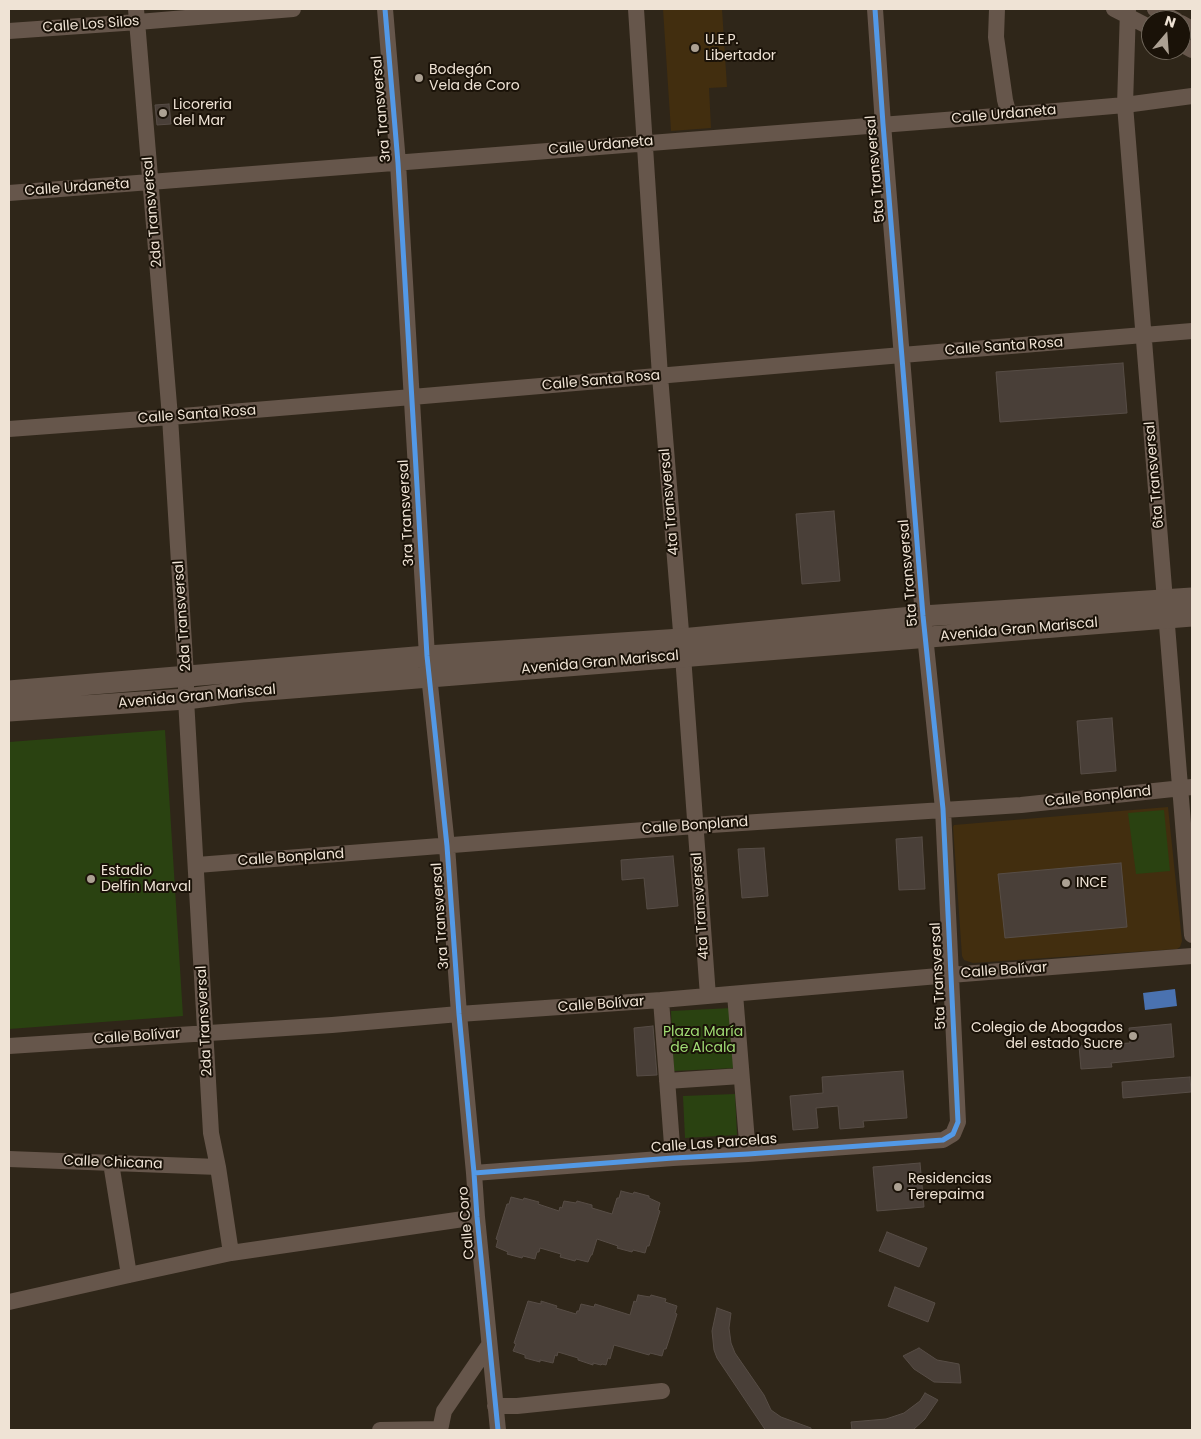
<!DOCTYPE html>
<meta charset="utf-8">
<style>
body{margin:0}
#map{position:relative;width:1201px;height:1439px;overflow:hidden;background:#2f2619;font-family:Poppins,sans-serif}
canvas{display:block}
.frame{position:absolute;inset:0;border:10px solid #efe3d5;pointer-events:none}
.north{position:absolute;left:1141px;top:10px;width:50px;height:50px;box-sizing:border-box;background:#1a1208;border:1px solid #6f665a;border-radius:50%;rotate:18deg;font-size:14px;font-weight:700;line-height:20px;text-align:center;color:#efe3d5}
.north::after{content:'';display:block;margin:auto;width:18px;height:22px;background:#aca193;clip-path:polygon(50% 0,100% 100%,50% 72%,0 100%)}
</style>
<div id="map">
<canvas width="1201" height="1439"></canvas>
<div class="frame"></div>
<div class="north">N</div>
</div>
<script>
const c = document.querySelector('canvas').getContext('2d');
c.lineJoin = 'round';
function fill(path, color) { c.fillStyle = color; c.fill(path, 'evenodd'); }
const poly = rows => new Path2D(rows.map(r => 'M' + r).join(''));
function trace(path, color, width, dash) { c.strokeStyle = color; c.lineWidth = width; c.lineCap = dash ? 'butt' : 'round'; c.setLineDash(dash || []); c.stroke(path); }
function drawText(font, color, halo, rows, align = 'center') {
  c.font = font + ' Poppins,sans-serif'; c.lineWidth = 4; c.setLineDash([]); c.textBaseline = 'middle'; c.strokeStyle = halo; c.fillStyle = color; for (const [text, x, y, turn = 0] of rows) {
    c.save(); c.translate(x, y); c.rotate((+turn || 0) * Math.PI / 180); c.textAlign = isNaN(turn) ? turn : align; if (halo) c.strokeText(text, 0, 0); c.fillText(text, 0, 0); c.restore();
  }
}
fill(poly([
 [663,9,722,9,727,87,709,88,711,128,671,131],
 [1168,807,1182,941,1180,947,1177,949,973,963,964,960,962,956,953,827,954,825]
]), '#422e0f');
fill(poly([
 [165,730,183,1016,9,1029,9,742],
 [1164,810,1170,871,1136,874,1128,813],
 [732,1008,735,1068,674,1071,671,1011],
 [735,1094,737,1135,685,1138,683,1096]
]), '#2a4211');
fill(poly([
 [1175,989,1177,1006,1145,1010,1143,993]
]), '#4a72b0');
const building = poly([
 [169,104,171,124,157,125,155,105,169,104],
 [1123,363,1127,413,1000,422,996,372,1123,363],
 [834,511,840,581,802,584,796,514,834,511],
 [1112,718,1116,771,1081,774,1077,721,1112,718],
 [922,837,925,889,899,890,896,839,922,837],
 [764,848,768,896,742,898,738,849,764,848],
 [673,856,678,906,647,909,644,878,622,880,621,860,673,856],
 [1121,863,1127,927,1005,938,998,874,1121,863],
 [1171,1024,1174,1057,1111,1063,1112,1067,1081,1069,1079,1046,1130,1043,1129,1028,1171,1024],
 [653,1026,657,1075,637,1076,634,1028,653,1026],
 [903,1071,907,1118,863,1121,864,1127,840,1129,838,1106,816,1108,818,1128,793,1130,790,1096,823,1093,822,1077,903,1071],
 [1190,1077,1191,1092,1123,1098,1122,1082,1190,1077],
 [920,1163,924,1207,877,1211,873,1167,920,1163],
 [621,1191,633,1194,634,1192,649,1196,649,1198,660,1203,658,1210,660,1211,649,1246,647,1246,645,1253,633,1250,632,1252,617,1248,618,1246,597,1239,592,1255,591,1255,588,1262,576,1259,575,1261,560,1257,561,1254,540,1248,539,1252,537,1252,535,1259,523,1256,522,1258,507,1254,508,1252,496,1247,498,1240,496,1239,507,1204,509,1204,511,1197,523,1200,524,1198,539,1202,538,1204,559,1211,560,1207,562,1208,564,1201,576,1203,577,1201,592,1205,592,1208,612,1214,617,1198,619,1198,621,1191],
 [887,1232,927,1248,919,1267,879,1251,887,1232],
 [895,1287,935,1303,928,1322,888,1306,895,1287],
 [638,1295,650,1297,651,1295,666,1299,665,1302,677,1306,675,1313,677,1314,669,1340,666,1349,664,1349,662,1356,650,1353,649,1355,614,1345,610,1359,608,1358,606,1365,602,1364,601,1365,593,1363,593,1365,578,1360,578,1358,558,1352,557,1356,555,1355,553,1363,540,1360,540,1362,525,1358,525,1355,513,1351,516,1344,514,1343,528,1301,541,1304,541,1301,557,1306,556,1308,576,1314,577,1311,579,1311,581,1304,594,1307,595,1304,630,1315,634,1301,636,1302,638,1295],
 [717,1308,731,1313,729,1328,731,1343,735,1353,764,1395,771,1410,781,1417,811,1428,811,1430,766,1430,764,1428,717,1358,714,1350,712,1331,717,1308],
 [919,1348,937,1360,959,1364,961,1383,934,1382,914,1369,903,1356,919,1348],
 [925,1393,938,1400,925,1419,913,1430,852,1430,851,1422,886,1419,904,1413,920,1401,925,1393]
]);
fill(building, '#493f38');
trace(building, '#574d46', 1);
trace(poly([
 [136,9,170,417,186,676,186,699,211,1133,218,1167,231,1253],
 [385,9,398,163,427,656,447,846,459,1014,474,1173,477,1217,498,1430],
 [636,9,660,376,683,656,708,996],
 [997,9,996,37,1005,100,1009,115],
 [1114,9,1151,28],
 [1128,9,1125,105,1192,935],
 [1155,9,1176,20],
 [1181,23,1192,29],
 [9,31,138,22,293,9],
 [1181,44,1192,50],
 [9,193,1009,115,1125,105,1192,96],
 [9,429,170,417,412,397,902,355,1192,331],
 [197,865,695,826,1021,805,1192,787],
 [735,994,748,1154],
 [661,1000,673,1158],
 [9,1046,332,1025,459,1014,661,1000,950,975,1192,956],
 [667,1081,741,1076],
 [9,1159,218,1167],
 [111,1163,129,1275],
 [474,1173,673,1158,748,1154,943,1140,953,1134,958,1122,943,809,923,616,883,124,875,9],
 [9,1302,129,1275,231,1253,477,1217],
 [495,1406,517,1406,662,1391],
 [380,1430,440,1429],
 [440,1430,444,1411,489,1345]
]), '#66564b', 16);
trace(poly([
 [9,691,427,656,681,639,923,616,1192,598],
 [9,711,186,699,242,692,1192,616]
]), '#66564b', 21);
trace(poly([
 [385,9,398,163,427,656,447,846,459,1014,474,1173,477,1217,498,1430],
 [474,1173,673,1158,748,1154,943,1140,953,1134,958,1122,943,809,923,616,883,124,875,9]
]), '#5399e6', 5);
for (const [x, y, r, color] of [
 [695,48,5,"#aca193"],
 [419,78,5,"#aca193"],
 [163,113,5,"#aca193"],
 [91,879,5,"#aca193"],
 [1066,883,5,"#aca193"],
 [1133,1036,5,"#aca193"],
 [898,1187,5,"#aca193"]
]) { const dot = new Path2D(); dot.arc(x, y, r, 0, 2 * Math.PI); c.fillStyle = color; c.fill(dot); trace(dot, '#1a1208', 2); }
drawText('14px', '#efe3d5', '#1a1208', [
 ["Calle Los Silos",91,25,-4],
 ["3ra Transversal",382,109,-95],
 ["Calle Urdaneta",1004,115,-5],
 ["Calle Urdaneta",601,146,-5],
 ["5ta Transversal",876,169,-95],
 ["Calle Urdaneta",77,188,-4],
 ["2da Transversal",153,212,-95],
 ["Calle Santa Rosa",1004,347,-4],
 ["Calle Santa Rosa",601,381,-5],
 ["Calle Santa Rosa",197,415,-4],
 ["6ta Transversal",1155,475,-95],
 ["4ta Transversal",670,502,-95],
 ["3ra Transversal",407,513,-93],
 ["5ta Transversal",909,573,-95],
 ["2da Transversal",183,616,-94],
 ["Avenida Gran Mariscal",1019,630,-5],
 ["Avenida Gran Mariscal",600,663,-5],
 ["Avenida Gran Mariscal",197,697,-5],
 ["Calle Bonpland",1098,797,-6],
 ["Calle Bonpland",695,826,-4],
 ["Calle Bonpland",291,858,-4],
 ["4ta Transversal",701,906,-94],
 ["3ra Transversal",441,916,-94],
 ["Calle Bolívar",1004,971,-4],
 ["5ta Transversal",939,976,-93],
 ["Calle Bolívar",601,1005,-4],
 ["2da Transversal",205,1021,-93],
 ["Calle Bolívar",137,1037,-4],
 ["Calle Las Parcelas",714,1144,-4],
 ["Calle Chicana",113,1163,2],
 ["Calle Coro",467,1223,-95]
]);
drawText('14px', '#efe3d5', '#1a1208', [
 ["U.E.P.",705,40],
 ["Libertador",705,56],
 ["Bodegón",429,70],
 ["Vela de Coro",429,86],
 ["Licoreria",173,105],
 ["del Mar",173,121],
 ["Estadio",101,871],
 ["Delfin Marval",101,887],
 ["INCE",1076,883],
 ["Colegio de Abogados",1123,1028,"right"],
 ["del estado Sucre",1123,1044,"right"],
 ["Residencias",908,1179],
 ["Terepaima",908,1195]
], 'left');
drawText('14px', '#a0dc74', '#1a1208', [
 ["Plaza María",703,1032],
 ["de Alcala",703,1048]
]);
</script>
